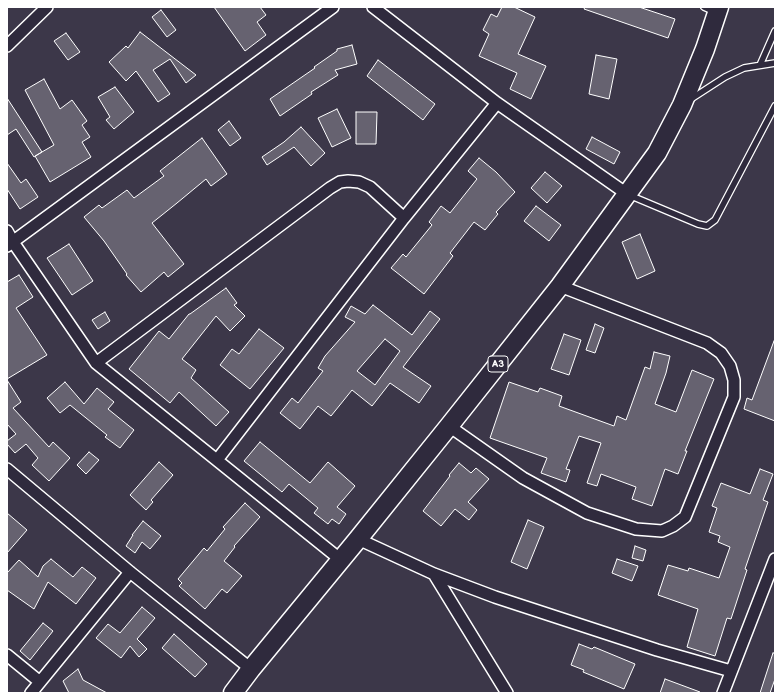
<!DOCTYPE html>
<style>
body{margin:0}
#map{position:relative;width:782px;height:700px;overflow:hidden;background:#3c3749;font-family:"Balsamiq Sans",sans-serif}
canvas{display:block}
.frame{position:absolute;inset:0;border:8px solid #fff;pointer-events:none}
</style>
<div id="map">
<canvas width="782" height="700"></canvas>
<div class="frame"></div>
</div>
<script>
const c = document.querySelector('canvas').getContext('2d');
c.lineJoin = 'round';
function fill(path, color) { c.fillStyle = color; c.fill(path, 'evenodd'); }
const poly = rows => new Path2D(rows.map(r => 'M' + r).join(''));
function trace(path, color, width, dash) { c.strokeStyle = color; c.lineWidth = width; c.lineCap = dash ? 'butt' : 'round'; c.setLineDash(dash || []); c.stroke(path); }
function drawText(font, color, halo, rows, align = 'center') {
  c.font = font + ' "Balsamiq Sans",sans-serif'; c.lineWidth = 3.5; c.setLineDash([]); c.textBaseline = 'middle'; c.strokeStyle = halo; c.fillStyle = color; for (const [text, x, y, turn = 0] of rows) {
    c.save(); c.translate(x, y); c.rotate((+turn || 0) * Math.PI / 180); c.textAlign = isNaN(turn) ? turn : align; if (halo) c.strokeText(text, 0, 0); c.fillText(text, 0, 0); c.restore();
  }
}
const building = poly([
 [214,7,260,7,266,15,257,22,266,35,245,51,214,7],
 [502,7,514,7,535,17,518,54,546,66,531,99,510,89,517,73,479,56,489,34,483,30,491,14,497,17,502,7],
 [585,7,639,7,675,19,668,38,584,9,585,7],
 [161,10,176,30,167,37,152,17,161,10],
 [140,32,196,75,186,83,170,59,153,70,170,94,158,102,136,71,126,81,109,62,126,46,128,48,140,32],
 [66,33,80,52,68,60,54,41,66,33],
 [352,45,357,64,335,70,338,75,311,92,312,94,280,116,270,99,315,68,314,67,337,51,337,49,352,45],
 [596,55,617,59,609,99,589,94,596,55],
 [378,60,435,104,423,120,367,76,378,60],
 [44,79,60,109,72,100,87,121,82,125,90,137,82,142,91,157,50,182,35,156,54,145,25,90,44,79],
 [115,87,134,112,114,129,106,120,110,117,98,97,115,87],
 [7,98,42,152,34,157,16,129,7,135,7,98],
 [337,109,351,138,332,147,318,118,337,109],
 [356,112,377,112,376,144,356,144,356,112],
 [229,121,241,138,230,146,218,130,229,121],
 [301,127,325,153,311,166,294,147,267,165,262,157,284,142,301,127],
 [592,137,620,152,614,164,586,149,592,137],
 [202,138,227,174,211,186,206,179,177,203,152,223,184,264,168,277,164,272,141,292,126,275,127,274,104,241,84,217,99,205,102,208,127,190,134,198,164,176,160,171,202,138],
 [479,158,496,172,515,192,496,212,498,214,485,230,474,222,450,253,453,256,424,294,391,268,403,254,406,257,432,225,429,222,441,206,450,213,477,179,468,171,479,158],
 [7,163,21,183,26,179,38,197,20,209,7,189,7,163],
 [545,172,562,186,547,203,531,188,545,172],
 [536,206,561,225,549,241,524,221,536,206],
 [640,234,655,271,637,279,622,242,640,234],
 [69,244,93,281,72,295,47,258,69,244],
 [19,275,33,297,16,308,47,355,7,379,7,282,19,275],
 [226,288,237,303,234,305,245,316,230,331,216,316,182,359,196,370,191,378,229,412,216,426,179,392,170,403,129,369,159,331,169,339,189,314,190,314,226,288],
 [373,305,412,335,430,311,440,319,403,367,431,386,419,403,390,383,372,406,352,390,331,416,318,406,300,429,280,413,292,398,298,403,323,371,318,368,325,356,355,322,345,317,351,306,365,314,373,305],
 [385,339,400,351,375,385,357,371,385,339],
 [105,312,110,321,98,329,92,320,105,312],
 [595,324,604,328,595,353,586,350,595,324],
 [259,329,284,348,250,389,220,365,232,349,239,354,259,329],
 [564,334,581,340,569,375,551,369,564,334],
 [774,341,775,341,775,421,744,409,747,398,752,400,774,341],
 [654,352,670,356,666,373,655,404,676,412,692,370,714,379,685,451,687,451,678,474,665,469,652,506,632,499,636,487,601,474,597,486,587,483,601,443,579,436,566,469,570,470,566,482,541,473,547,458,490,438,509,382,538,392,540,388,562,396,559,406,614,426,617,416,626,420,645,367,650,369,654,352],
 [7,380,21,402,13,408,49,447,53,442,70,458,49,481,32,465,38,458,26,444,15,453,7,444,7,441,16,434,7,424,7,380],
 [65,382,84,404,97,388,114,402,108,409,134,430,120,448,105,437,107,435,70,405,60,413,47,398,65,382],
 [260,442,310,483,328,462,355,486,337,507,346,514,339,524,332,519,328,524,314,513,318,508,289,484,282,492,244,461,260,442],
 [89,452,99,460,86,474,77,465,89,452],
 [159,462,173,475,151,500,153,502,146,510,130,495,159,462],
 [459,463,471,473,476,468,489,479,468,502,477,510,469,520,455,509,441,526,423,511,450,476,449,475,459,463],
 [760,469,773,474,763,500,768,502,745,569,747,570,731,619,727,618,715,656,687,647,698,609,658,595,668,565,688,571,689,568,719,578,730,547,718,542,720,536,709,532,717,508,712,506,721,483,750,494,760,469],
 [245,503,260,517,234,546,235,547,224,561,242,576,227,593,222,589,205,609,179,586,182,583,178,579,204,548,207,551,225,529,223,527,245,503],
 [7,513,27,530,7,553,7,513],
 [528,520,544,527,527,569,511,562,528,520],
 [143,521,161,536,150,549,142,542,135,553,126,546,133,535,132,535,143,521],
 [635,546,646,550,643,561,632,558,635,546],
 [51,559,73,577,82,567,96,578,76,604,48,582,34,609,7,590,7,573,19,560,38,577,43,566,51,559],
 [617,559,638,566,632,581,612,573,617,559],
 [142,607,155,618,137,639,147,649,139,657,130,646,121,658,96,638,108,624,120,633,142,607],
 [43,623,53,631,30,660,20,651,43,623],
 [174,634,207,664,195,677,162,648,174,634],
 [579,644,592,649,594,647,635,664,624,689,583,672,584,670,571,665,579,644],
 [773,653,775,653,775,679,770,693,760,693,773,653],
 [78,669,83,680,107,693,69,693,63,681,78,669],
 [665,679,700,692,700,693,660,693,665,679]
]);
fill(building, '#666270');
trace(building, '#fff', 1);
const service = poly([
 [704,7,715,12],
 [760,65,775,31],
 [691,99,725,77,744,68,775,63],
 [629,195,698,224,707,226,715,220,775,106]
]);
const minor = poly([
 [373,7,497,103,627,194],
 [7,46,47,7],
 [7,231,13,242,96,363,341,560],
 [7,246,333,7],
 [96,363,330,188,340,182,348,181,359,182,370,187,404,218],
 [449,426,523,478,587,513,636,529,662,531,673,526,685,517,734,397,734,380,730,366,721,353,707,343,560,286],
 [217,460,404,218,497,103],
 [7,469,130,572,251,669],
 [358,539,434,574,495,597,657,650,731,671],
 [434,574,507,693],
 [7,655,40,682],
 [31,693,130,572],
 [723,693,775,559]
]);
const trunk = poly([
 [233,693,251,669,358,539,449,426,560,286,657,153,682,105,705,49,719,7]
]);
trace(service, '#fff', 8);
trace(minor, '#fff', 14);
trace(trunk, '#fff', 21);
trace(service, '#2f2a3d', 5.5);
trace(minor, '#2f2a3d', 11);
trace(trunk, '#2f2a3d', 18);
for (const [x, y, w] of [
 [498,364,20]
]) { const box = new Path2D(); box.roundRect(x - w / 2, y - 8, w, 16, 3); c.fillStyle = '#2f2a3d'; c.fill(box); trace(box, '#fff', 1); }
drawText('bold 10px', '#fff', null, [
 ["A3",498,364]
]);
</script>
